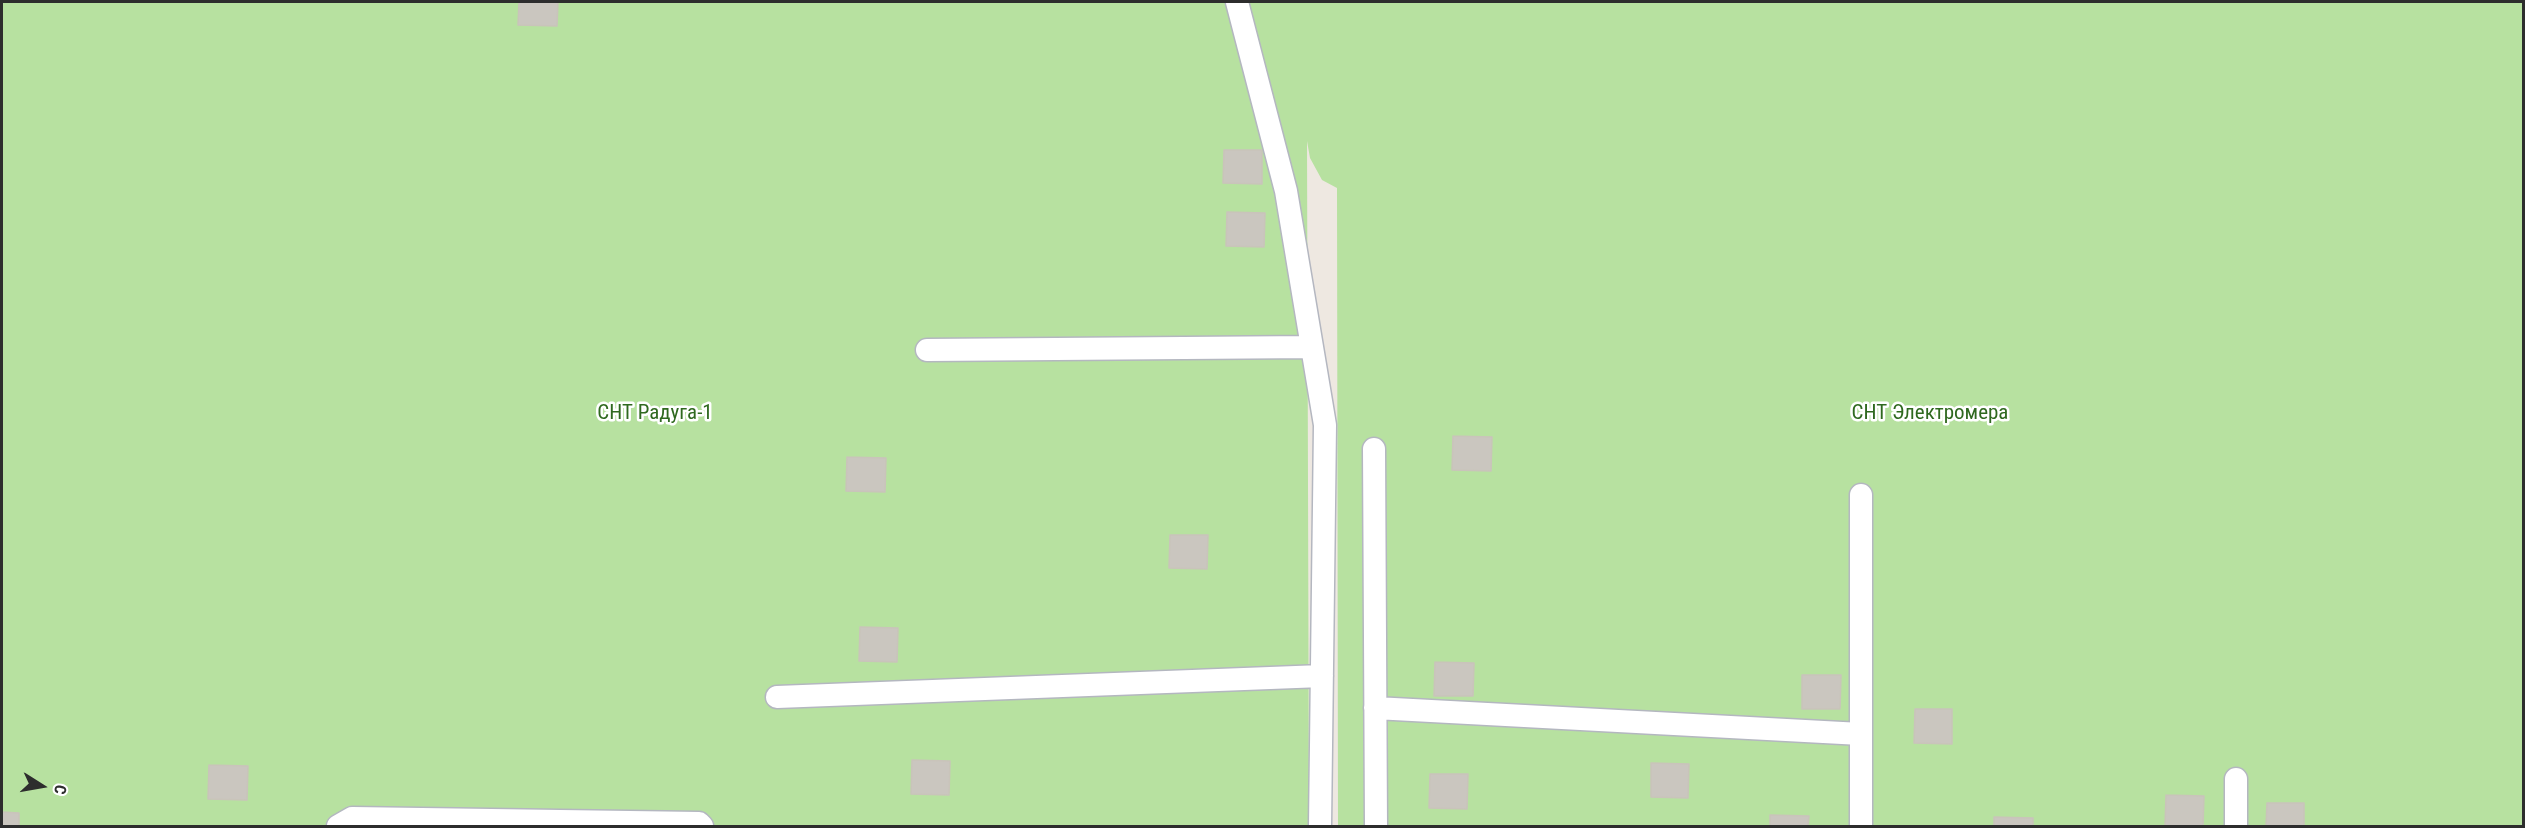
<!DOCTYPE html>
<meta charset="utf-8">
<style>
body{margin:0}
#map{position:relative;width:2525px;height:828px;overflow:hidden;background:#eee8e1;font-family:"Roboto Condensed",sans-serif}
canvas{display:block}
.frame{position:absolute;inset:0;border:3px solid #2d2d2d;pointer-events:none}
.north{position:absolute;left:12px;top:756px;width:60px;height:60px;-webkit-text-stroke:4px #fff;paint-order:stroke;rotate:101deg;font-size:16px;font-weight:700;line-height:24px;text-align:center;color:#2d2d2d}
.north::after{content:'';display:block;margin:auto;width:21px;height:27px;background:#2d2d2d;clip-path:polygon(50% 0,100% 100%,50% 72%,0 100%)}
</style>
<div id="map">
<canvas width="2525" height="828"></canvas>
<div class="frame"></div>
<div class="north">С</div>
</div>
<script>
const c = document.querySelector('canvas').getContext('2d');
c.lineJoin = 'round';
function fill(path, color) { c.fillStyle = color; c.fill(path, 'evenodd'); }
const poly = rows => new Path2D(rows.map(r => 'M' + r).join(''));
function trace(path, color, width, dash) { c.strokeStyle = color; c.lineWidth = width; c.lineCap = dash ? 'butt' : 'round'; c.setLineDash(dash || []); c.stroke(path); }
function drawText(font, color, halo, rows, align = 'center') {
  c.font = font + ' "Roboto Condensed",sans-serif'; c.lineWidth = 5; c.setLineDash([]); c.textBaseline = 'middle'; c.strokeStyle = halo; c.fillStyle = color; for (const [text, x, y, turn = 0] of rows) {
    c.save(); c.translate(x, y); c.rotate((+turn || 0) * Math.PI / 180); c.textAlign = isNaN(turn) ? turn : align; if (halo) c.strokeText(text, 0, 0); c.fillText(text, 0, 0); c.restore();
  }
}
fill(poly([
 [2,2,2523,2,2523,826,1338,826,1337,188,1322,180,1310,158,1307,141,1309,826,2,826]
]), '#b7e1a0');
const building = poly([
 [519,2,558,2,557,26,518,25,519,2],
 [1224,150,1262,150,1262,184,1223,183,1224,150],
 [1227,212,1265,213,1264,247,1226,246,1227,212],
 [1453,436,1492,437,1491,471,1452,470,1453,436],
 [847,457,886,458,885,492,846,491,847,457],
 [1170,535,1208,535,1207,569,1169,568,1170,535],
 [860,627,898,628,897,662,859,661,860,627],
 [1435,662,1474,663,1473,696,1434,696,1435,662],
 [1802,675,1841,675,1840,709,1802,709,1802,675],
 [1915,709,1952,709,1952,744,1914,743,1915,709],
 [912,760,950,761,949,795,911,794,912,760],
 [1651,763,1689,764,1688,798,1651,797,1651,763],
 [209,765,248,766,247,800,208,799,209,765],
 [1430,774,1468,774,1467,809,1429,808,1430,774],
 [2166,795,2204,796,2203,826,2165,826,2166,795],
 [2267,803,2304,803,2304,826,2266,826,2267,803],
 [2,812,19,813,19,826,2,826,2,812],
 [1770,815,1809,816,1808,826,1770,826,1770,815],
 [1994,817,2033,818,2033,826,1994,826,1994,817]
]);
fill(building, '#cac6bf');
trace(building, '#c9c4ba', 1.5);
const service = poly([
 [1237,2,1286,191,1325,425,1320,826],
 [927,350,1312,347],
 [1374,449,1376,826],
 [777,697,1322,676],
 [1375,708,1861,734],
 [2236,779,2236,826],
 [338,826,352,818,699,823,702,826],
 [1861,826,1861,495]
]);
trace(service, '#b4b7c0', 25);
trace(service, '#fff', 22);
drawText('21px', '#2f691f', '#fff', [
 ["СНТ Радуга-1",655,414],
 ["СНТ Электромера",1930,414]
]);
</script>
